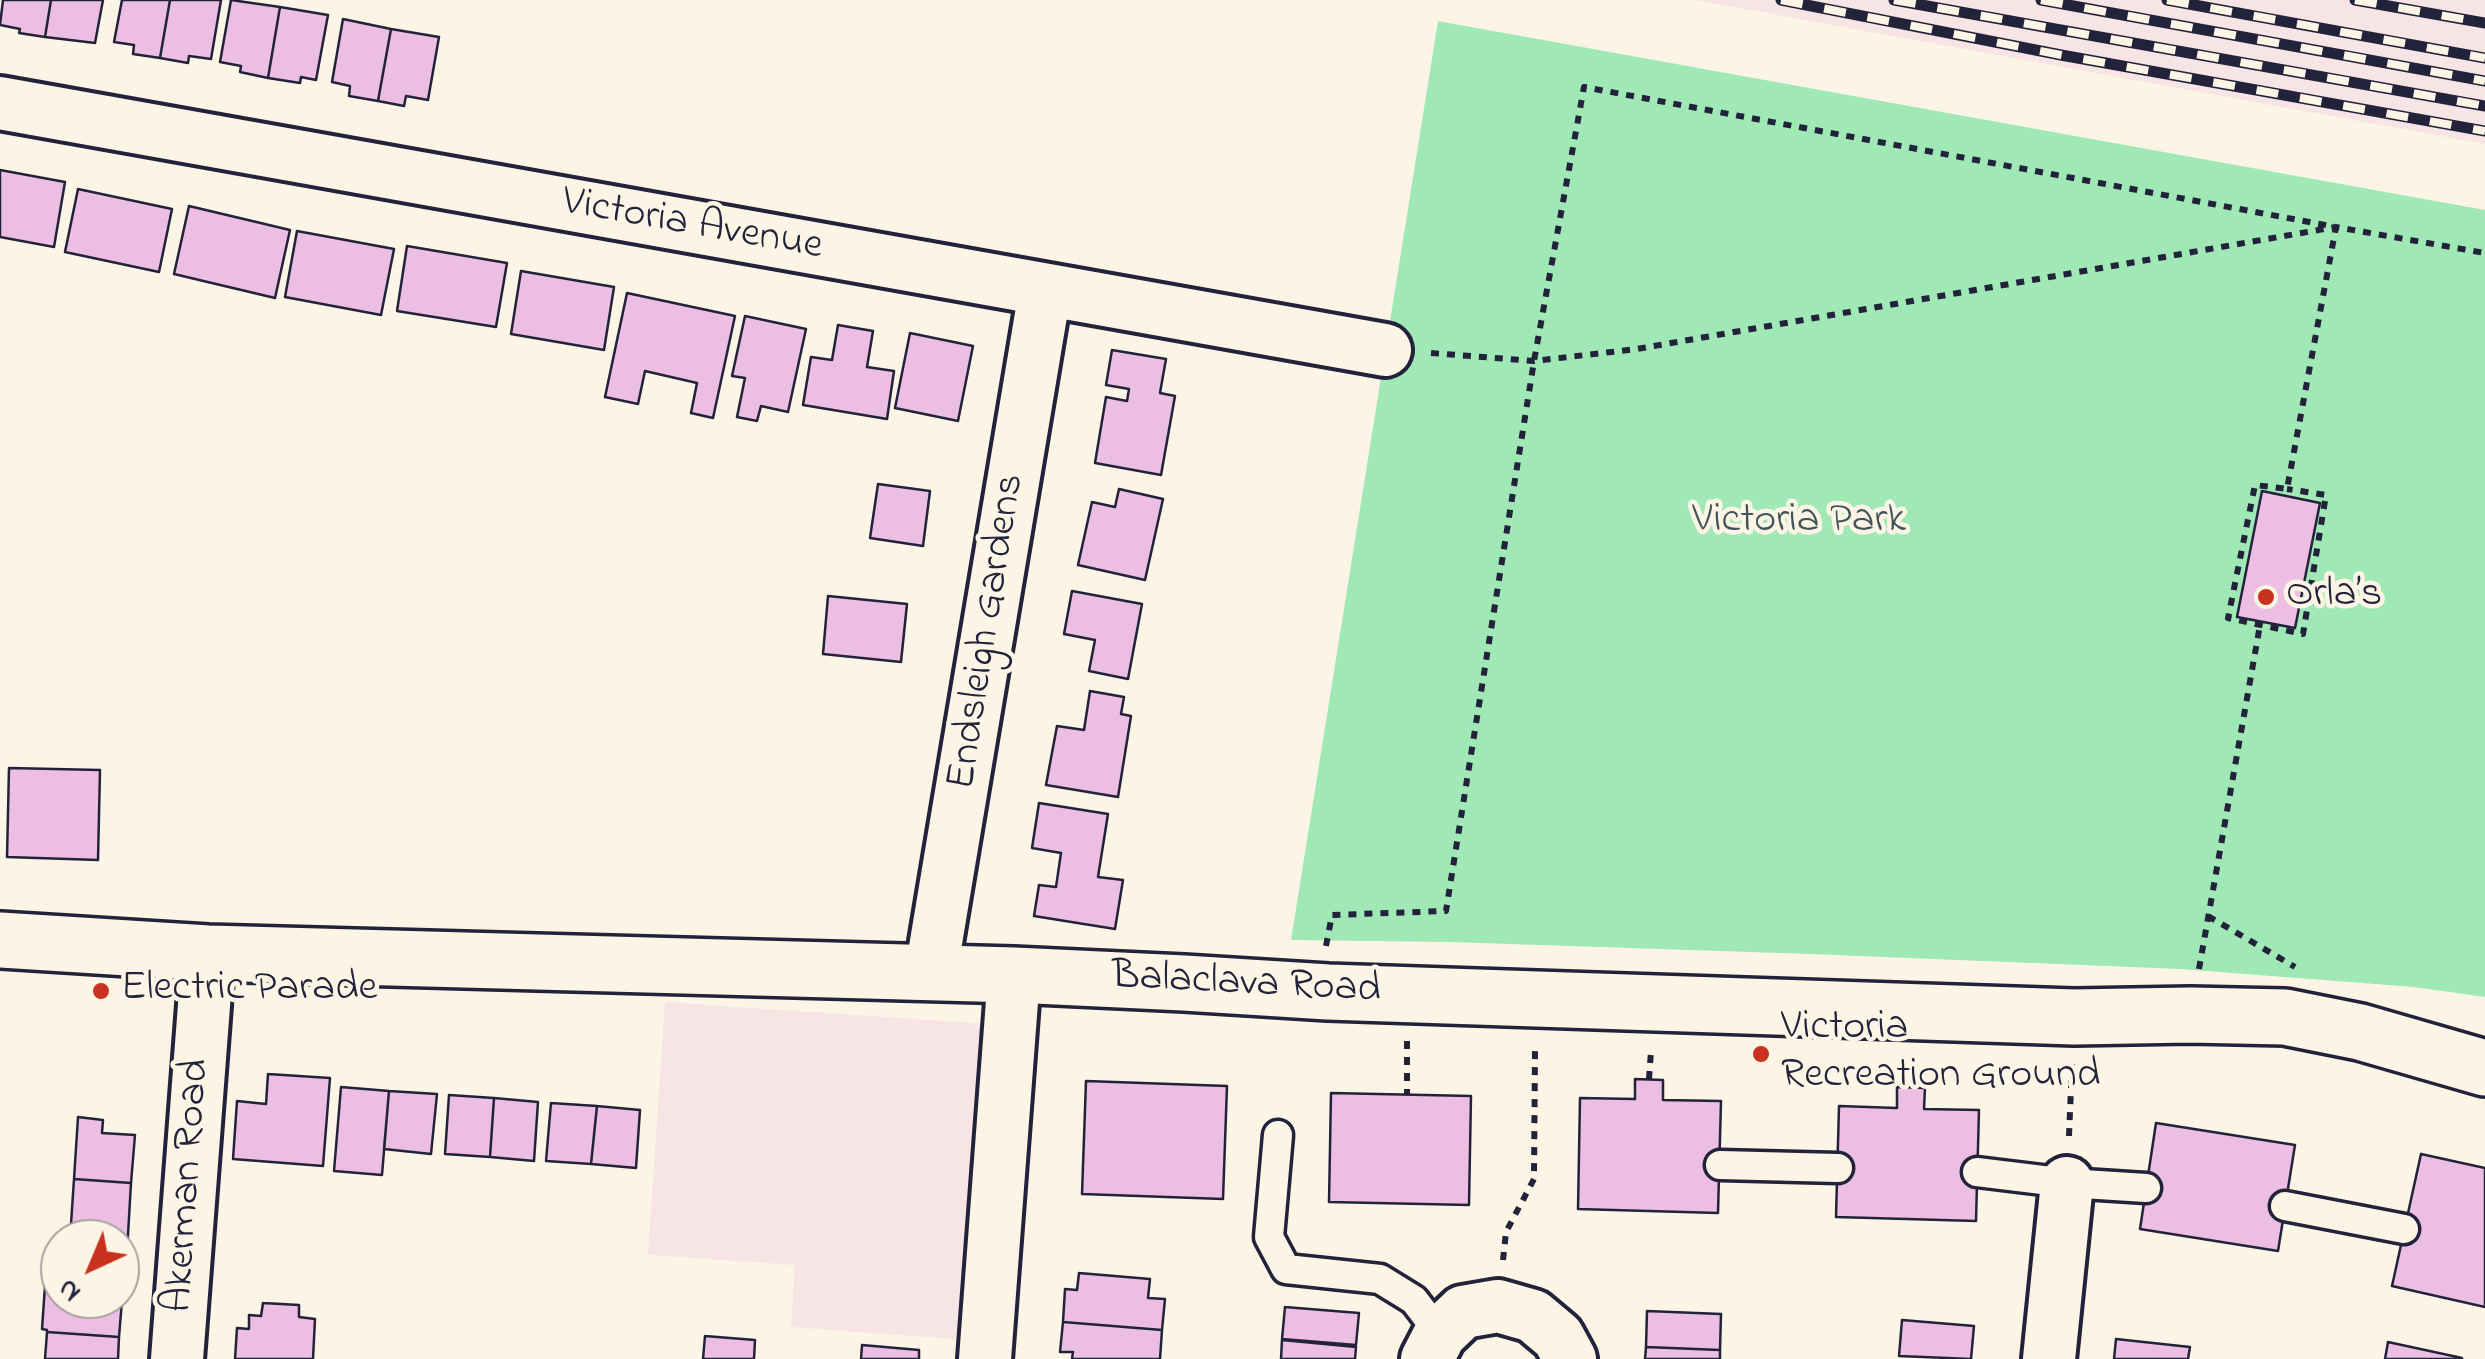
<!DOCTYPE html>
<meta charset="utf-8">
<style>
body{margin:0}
#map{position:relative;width:2485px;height:1359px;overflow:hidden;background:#fcf5e5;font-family:"Indie Flower",sans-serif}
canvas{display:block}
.north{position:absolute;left:40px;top:1219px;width:100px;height:100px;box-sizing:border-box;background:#fcf5e5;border:2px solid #a5a1a1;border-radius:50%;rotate:224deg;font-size:28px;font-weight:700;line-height:40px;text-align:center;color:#22223b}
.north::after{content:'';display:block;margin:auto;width:35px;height:45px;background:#c8321e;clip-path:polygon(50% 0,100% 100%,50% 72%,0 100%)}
</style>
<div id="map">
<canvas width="2485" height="1359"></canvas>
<div class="north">N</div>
</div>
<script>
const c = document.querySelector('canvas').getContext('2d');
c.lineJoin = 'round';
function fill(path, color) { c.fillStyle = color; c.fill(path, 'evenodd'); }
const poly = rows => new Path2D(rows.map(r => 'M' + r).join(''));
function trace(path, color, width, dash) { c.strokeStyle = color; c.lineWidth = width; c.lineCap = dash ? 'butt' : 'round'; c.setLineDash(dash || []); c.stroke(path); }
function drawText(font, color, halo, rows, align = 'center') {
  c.font = font + ' "Indie Flower",sans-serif'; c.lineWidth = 9; c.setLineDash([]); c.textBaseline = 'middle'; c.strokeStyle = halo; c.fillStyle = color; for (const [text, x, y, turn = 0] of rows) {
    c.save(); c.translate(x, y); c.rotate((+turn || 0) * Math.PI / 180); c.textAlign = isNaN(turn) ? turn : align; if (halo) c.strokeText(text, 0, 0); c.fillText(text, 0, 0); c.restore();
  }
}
fill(poly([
 [1694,0,2485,0,2485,144,1728,6],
 [665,1002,988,1024,967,1340,791,1327,795,1265,648,1255]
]), '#f7e4e4');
fill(poly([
 [1438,21,2485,210,2485,997,2414,987,2180,969,1809,954,1449,942,1291,940]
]), '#a0e8b6');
const building = poly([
 [3,0,51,0,45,37,19,33,20,29,0,25,3,0],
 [51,0,103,0,95,43,45,37,51,0],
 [122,0,170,0,160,58,133,54,134,45,114,42,122,0],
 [170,0,221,0,211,59,189,56,188,63,160,58,170,0],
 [231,0,280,7,268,78,240,72,241,66,220,62,231,0],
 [280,7,328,15,316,80,301,77,300,83,268,78,280,7],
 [343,19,391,29,378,101,349,96,350,86,332,82,343,19],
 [391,29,439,37,428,100,406,96,404,106,378,101,391,29],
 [0,170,65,182,54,247,0,237,0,170],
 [78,189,172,209,159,272,65,252,78,189],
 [189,206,290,230,275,298,174,274,189,206],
 [297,231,394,249,381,315,285,297,297,231],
 [407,246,507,263,496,327,397,311,407,246],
 [521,271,614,287,604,350,511,334,521,271],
 [627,293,735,316,713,418,691,413,697,383,645,371,638,404,605,397,627,293],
 [745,316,806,329,788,412,761,406,757,421,737,417,745,378,732,376,745,316],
 [838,325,873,331,867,367,894,371,887,419,803,405,811,357,832,360,838,325],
 [910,333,973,346,958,421,895,408,910,333],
 [1112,350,1166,359,1160,393,1175,396,1161,475,1095,463,1106,397,1127,401,1129,389,1106,385,1112,350],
 [878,484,930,491,923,546,870,538,878,484],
 [1119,489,1163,499,1145,580,1078,565,1092,502,1115,507,1119,489],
 [2262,491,2320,503,2295,628,2237,617,2262,491],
 [1072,591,1142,604,1128,679,1089,671,1095,640,1064,634,1072,591],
 [828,596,907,604,901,662,823,654,828,596],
 [1090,691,1124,697,1121,714,1131,716,1118,797,1046,785,1057,726,1084,730,1090,691],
 [9,768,100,770,98,860,7,857,9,768],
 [1039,803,1108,814,1098,877,1123,880,1115,929,1034,916,1039,885,1056,887,1061,853,1032,848,1039,803],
 [268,1074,330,1078,323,1166,233,1159,237,1101,266,1104,268,1074],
 [1635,1079,1663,1080,1663,1100,1721,1101,1718,1213,1578,1209,1580,1098,1635,1099,1635,1079],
 [1086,1081,1227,1086,1223,1199,1082,1194,1086,1081],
 [341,1087,389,1091,382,1175,334,1171,341,1087],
 [1897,1087,1925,1088,1924,1109,1979,1110,1976,1221,1836,1217,1839,1106,1897,1108,1897,1087],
 [389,1091,437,1094,431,1154,384,1149,389,1091],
 [1331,1093,1471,1096,1469,1205,1329,1202,1331,1093],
 [449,1095,494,1098,490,1157,445,1154,449,1095],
 [494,1098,538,1102,534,1161,490,1157,494,1098],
 [551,1103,597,1106,591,1164,546,1161,551,1103],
 [597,1106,640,1110,636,1168,591,1164,597,1106],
 [78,1117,103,1120,102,1133,135,1135,131,1183,74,1179,78,1117],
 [2156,1123,2295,1145,2278,1251,2140,1229,2156,1123],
 [2421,1154,2485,1168,2485,1307,2392,1286,2421,1154],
 [74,1179,131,1183,127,1252,120,1251,120,1239,70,1239,74,1179],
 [47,1257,60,1258,60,1299,120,1299,120,1262,125,1263,119,1337,47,1332,47,1330,42,1329,47,1257],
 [1079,1273,1150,1279,1148,1298,1165,1299,1162,1330,1063,1322,1065,1289,1077,1290,1079,1273],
 [263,1303,299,1305,299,1317,315,1319,313,1359,235,1359,237,1328,249,1329,249,1315,261,1316,263,1303],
 [1285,1307,1359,1313,1356,1345,1282,1339,1285,1307],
 [1647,1311,1721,1314,1720,1350,1646,1347,1647,1311],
 [1902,1320,1974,1326,1971,1359,1899,1356,1902,1320],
 [1063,1322,1162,1330,1160,1359,1072,1359,1073,1352,1060,1352,1063,1322],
 [47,1332,119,1337,118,1359,45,1359,47,1332],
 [705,1336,755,1340,754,1359,703,1359,705,1336],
 [2116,1339,2190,1347,2188,1359,2114,1359,2116,1339],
 [1282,1340,1356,1347,1355,1359,1281,1359,1282,1340],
 [2388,1342,2462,1358,2462,1359,2385,1359,2388,1342],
 [862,1345,919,1350,919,1359,861,1359,862,1345],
 [1646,1347,1720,1350,1720,1359,1645,1359,1646,1347]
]);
fill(building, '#ecbee1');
trace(building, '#22223b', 2.5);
const service = poly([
 [1278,1135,1269,1237,1286,1269,1380,1279,1414,1300,1440,1334],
 [1720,1165,1838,1168],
 [1977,1172,2067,1183,2146,1188],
 [2285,1206,2404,1229]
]);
const minor = poly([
 [0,103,1385,350],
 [931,972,1045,291],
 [177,1359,208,953],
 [985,1359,1014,975],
 [1427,1359,1440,1334,1463,1312,1498,1306,1533,1316,1558,1337,1570,1359],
 [2049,1359,2067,1183]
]);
const tertiary = poly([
 [0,940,208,953,1014,975,1184,983,1328,992,2074,1017,2190,1015,2285,1017,2360,1032,2485,1068]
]);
trace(service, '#22223b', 35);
trace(minor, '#22223b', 60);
trace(tertiary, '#22223b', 62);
trace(poly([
 [1431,353,1534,361,1637,349,2336,227,2485,253],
 [2208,916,2295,967],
 [1326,946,1332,915,1446,911,1534,361,1584,87,2336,227,2287,489,2255,485,2228,618,2303,634,2326,495,2287,489],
 [2199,969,2260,625],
 [1407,1041,1407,1095],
 [1649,1079,1651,1051],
 [1913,1088,1914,1059],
 [2069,1136,2072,1064],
 [1503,1260,1506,1232,1534,1179,1535,1049]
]), '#22223b', 6, [8, 8]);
trace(service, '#fcf5e5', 28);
trace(minor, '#fcf5e5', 52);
trace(tertiary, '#fcf5e5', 55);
const rail = poly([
 [1781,0,2061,55,2485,131],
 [1894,0,2485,106],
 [2041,0,2485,81],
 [2167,0,2485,58],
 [2355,0,2485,23]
]);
trace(rail, '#22223b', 11);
trace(rail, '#fcf5e5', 8, [22]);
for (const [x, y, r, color] of [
 [2266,597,10,"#c8321e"],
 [101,991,10,"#c8321e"],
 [1761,1054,10,"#c8321e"]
]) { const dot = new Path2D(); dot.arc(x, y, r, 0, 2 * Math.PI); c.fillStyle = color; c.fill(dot); trace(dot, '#fcf5e5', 4); }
drawText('42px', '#22223b', '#fcf5e5', [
 ["Victoria Avenue",692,227,10],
 ["Endsleigh Gardens",989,632,-81],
 ["Balaclava Road",1246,986,3],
 ["Akerman Road",190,1186,-86]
]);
drawText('42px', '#42545a', '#fcf5e5', [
 ["Victoria Park",1799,523]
]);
drawText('42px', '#22223b', '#fcf5e5', [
 ["Orla’s",2286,597],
 ["Electric Parade",121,991],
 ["Victoria",1781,1030],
 ["Recreation Ground",1781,1078]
], 'left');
</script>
